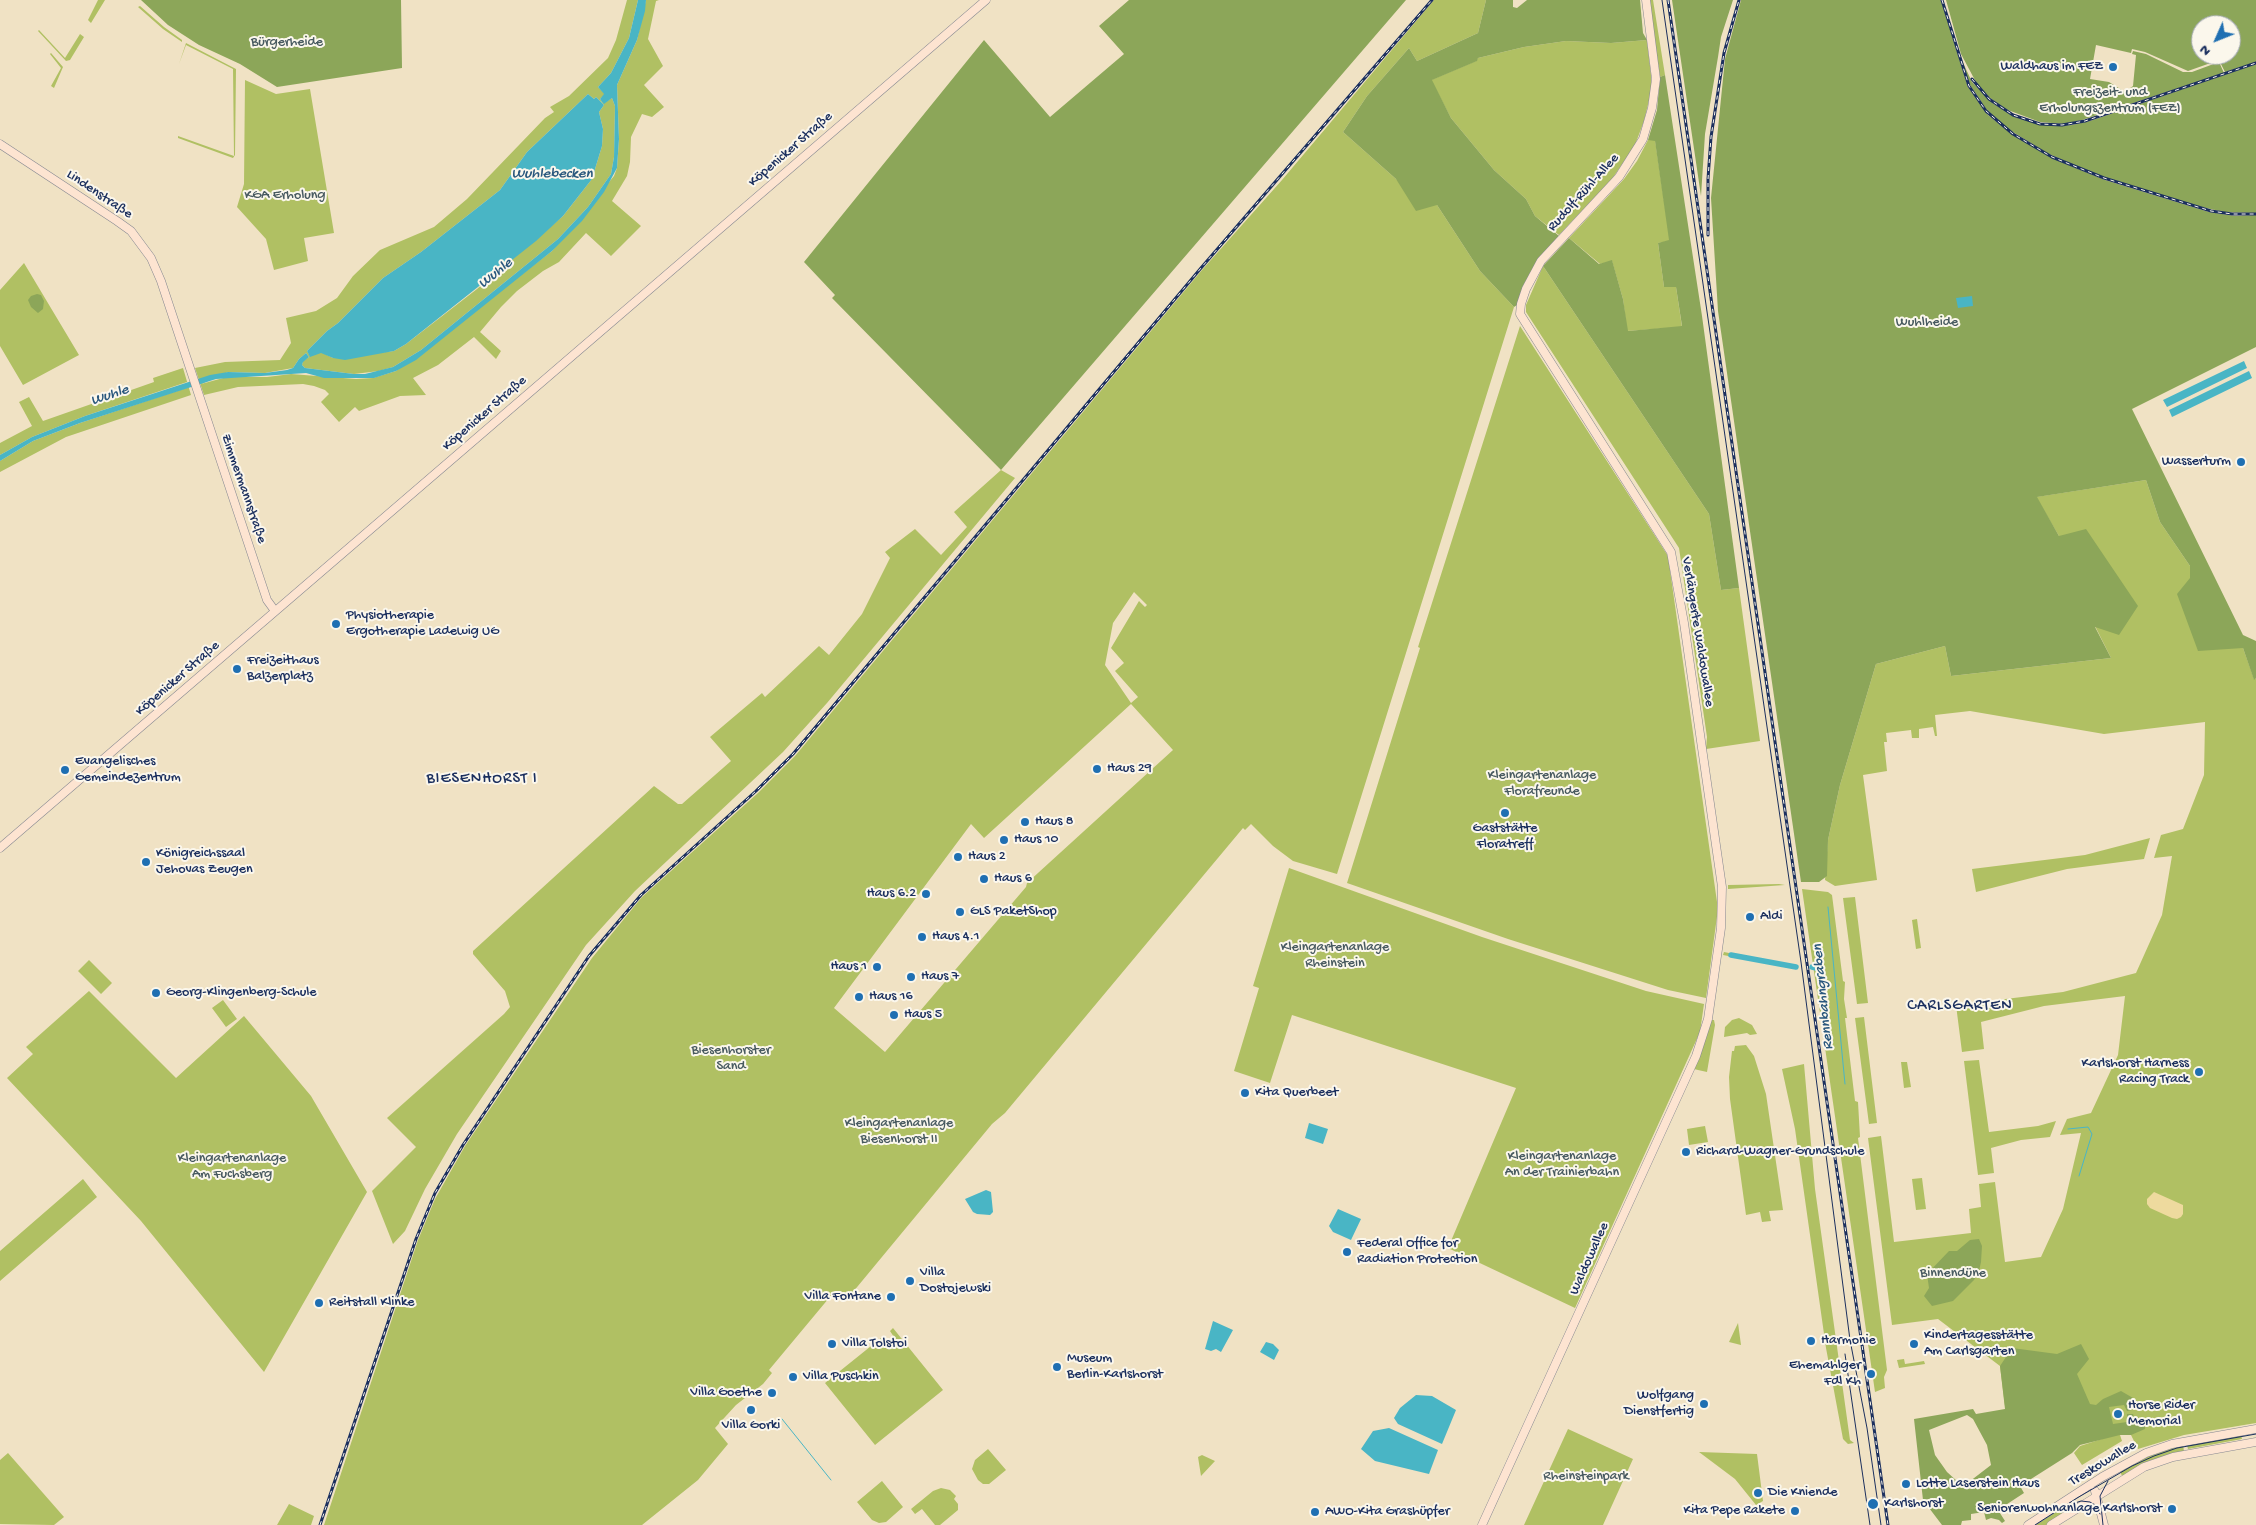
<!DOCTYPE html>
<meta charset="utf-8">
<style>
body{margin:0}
#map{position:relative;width:2256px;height:1525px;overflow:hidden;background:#f0e2c4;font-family:"Gochi Hand",sans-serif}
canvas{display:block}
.north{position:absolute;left:2191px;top:15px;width:50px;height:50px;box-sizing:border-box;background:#fbf7ec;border:1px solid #a1a7b3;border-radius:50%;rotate:226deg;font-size:14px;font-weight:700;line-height:20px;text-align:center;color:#1b2f5e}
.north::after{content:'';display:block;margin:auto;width:18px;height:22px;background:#1f6fb2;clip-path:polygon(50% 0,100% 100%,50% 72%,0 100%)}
</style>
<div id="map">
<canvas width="2256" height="1525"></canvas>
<div class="north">N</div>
</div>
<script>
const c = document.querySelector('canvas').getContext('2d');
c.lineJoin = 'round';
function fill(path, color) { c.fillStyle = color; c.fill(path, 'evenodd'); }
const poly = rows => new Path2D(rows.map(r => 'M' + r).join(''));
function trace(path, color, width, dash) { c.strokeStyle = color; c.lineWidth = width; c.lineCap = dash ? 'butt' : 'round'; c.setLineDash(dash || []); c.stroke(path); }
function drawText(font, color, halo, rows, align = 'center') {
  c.font = font + ' "Gochi Hand",sans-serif'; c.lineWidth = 4; c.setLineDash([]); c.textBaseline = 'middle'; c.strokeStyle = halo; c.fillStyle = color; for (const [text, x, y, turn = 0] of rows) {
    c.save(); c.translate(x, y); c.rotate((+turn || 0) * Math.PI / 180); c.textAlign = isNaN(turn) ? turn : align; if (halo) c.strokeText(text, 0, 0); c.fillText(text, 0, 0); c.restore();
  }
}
fill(poly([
 [98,0,105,0,91,23,88,20],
 [627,0,638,0,629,38,611,73,598,87,605,94,600,99,602,102,604,103,612,98,615,106,614,157,611,174,588,207,558,239,421,350,393,367,379,371,354,374,305,368,302,365,303,361,309,357,306,353,299,359,293,368,265,373,228,372,201,384,227,377,267,377,291,374,356,379,373,378,396,371,552,251,614,176,617,168,619,139,617,85,637,40,646,0,659,0,656,1,648,39,663,66,644,85,664,107,652,117,642,114,631,137,630,162,627,176,612,201,641,226,611,256,586,233,559,262,543,271,517,291,501,307,480,332,501,351,496,359,474,337,438,365,413,378,426,395,400,396,359,411,355,407,339,422,321,402,329,394,325,390,314,386,303,384,238,387,204,395,195,368,225,362,280,360,291,343,286,318,316,311,337,298,353,276,380,250,434,227,467,199,545,118,554,112,550,107,569,96,608,58,616,40],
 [588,94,594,99,596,97,604,105,599,112,603,129,602,146,592,179,563,216,477,289,406,344,394,351,333,358,321,352,310,356,307,351,327,331,338,323,383,278,421,252,500,190,527,152],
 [1434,0,1486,0,1478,33,1417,61,1409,48,1367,96,1343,132,1396,179,1437,205,1480,271,1514,307,1337,874,1293,861,1273,846,1251,824,1245,830,1243,828,1005,1113,992,1124,848,1298,834,1292,769,1370,772,1373,763,1384,736,1405,715,1428,728,1444,698,1480,642,1525,324,1525,418,1240,435,1199,465,1146,592,958,642,897,758,793,795,756,1202,270,1282,180],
 [1134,592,1147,605,1145,607,1139,601,1111,648,1124,663,1115,671,1138,697,1131,703,1105,665,1113,623],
 [1131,704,1173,750,1027,883,1026,887,885,1052,834,1008,971,824,984,838],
 [1649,0,1653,0,1665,75,1660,77],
 [140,6,164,27,182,40,182,42,163,29,138,7],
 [39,30,65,58,80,34,84,37,70,60,66,61,38,31],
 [1647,40,1651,75,1651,92,1644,121,1635,145,1612,179,1559,235,1535,216,1526,199,1494,170,1451,118,1431,80,1476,61,1478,58,1524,47,1566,41,1611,43],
 [186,43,236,69,235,155,233,158,178,138,178,136,234,156,233,69,186,45,179,64],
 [51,53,63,67,54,88,51,86,61,68,50,54],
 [245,80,276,94,310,89,334,233,304,238,308,261,274,270,266,239,237,207,244,184],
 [1648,140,1655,140,1670,241,1658,243,1664,287,1676,287,1682,327,1627,331,1623,299,1612,261,1600,264,1569,238,1624,179,1637,161],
 [24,263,79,355,23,385,0,346,0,290],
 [1543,266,1709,514,1721,590,1739,588,1760,741,1706,749,1707,737,1679,548,1526,312,1526,305],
 [1520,326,1668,556,1718,909,1706,998,1668,990,1508,939,1347,883,1420,648,1418,647],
 [183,368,191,395,66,437,0,472,0,461,33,441,80,423,189,387,187,382,85,416,32,437,0,455,0,443,32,426,19,402,29,397,43,421,154,382,153,378],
 [1001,470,1015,478,827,703,783,752,635,891,586,945,457,1134,425,1189,405,1231,393,1244,372,1191,416,1147,387,1118,504,1014,510,1007,505,991,473,954,473,951,654,786,678,804,682,804,731,761,710,737,762,693,765,697,819,646,829,655,862,614,890,558,885,552,915,529,941,555,967,527,954,512],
 [2146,480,2160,522,2190,566,2190,578,2243,648,2254,679,2256,678,2256,1423,2184,1435,2138,1449,2131,1435,2120,1435,2122,1441,2082,1465,2074,1453,2080,1446,2105,1438,2011,1454,2000,1366,1938,1319,1892,1325,1868,1138,1881,1136,1894,1242,1971,1233,1969,1209,1981,1207,1979,1184,1995,1182,2005,1262,2041,1257,2063,1209,2081,1133,2060,1135,2067,1119,2091,1113,2118,1055,2125,996,2044,1006,1981,1022,1984,1049,1962,1052,1956,1005,2063,992,2136,973,2162,915,2172,856,2154,858,2161,835,2183,829,2204,775,2205,722,2104,734,1970,711,1935,715,1937,736,1935,736,1933,727,1919,729,1919,738,1912,738,1911,730,1886,733,1887,742,1884,742,1887,771,1863,775,1877,880,1835,886,1825,880,1828,840,1840,785,1876,664,1945,646,1951,676,2111,658,2095,626,2059,536,2036,497],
 [2150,838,2144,859,2067,869,1976,892,1972,869,2085,855],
 [1289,868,1482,937,1646,991,1704,1004,1700,1032,1575,1308,1448,1248,1516,1088,1292,1015,1270,1083,1234,1071,1259,988,1253,986],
 [1779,884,1785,885,1728,889,1728,885],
 [1802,889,1828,892,1832,895,1843,981,1845,982,1844,999,1847,1018,1845,1018,1855,1101,1858,1102,1860,1137,1858,1138,1887,1370,1884,1377,1885,1388,1875,1392],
 [1855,897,1868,1003,1857,1004,1843,898],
 [1917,919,1921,948,1916,949,1912,920],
 [1724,952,1789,965,1790,968,1723,955],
 [89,960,112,983,101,994,78,971],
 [89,991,176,1078,244,1016,311,1096,367,1192,264,1372,141,1221,7,1078,33,1054,26,1047],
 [223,1000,237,1019,226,1027,212,1008],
 [1864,1017,1877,1123,1869,1124,1855,1018],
 [1739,1018,1752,1025,1757,1034,1750,1035,1747,1033,1724,1037,1725,1027,1732,1020],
 [1711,1020,1714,1020,1715,1025,1707,1072,1698,1070,1694,1069],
 [1746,1045,1754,1056,1766,1094,1783,1210,1769,1211,1771,1221,1762,1222,1760,1212,1746,1215,1730,1099,1729,1077,1732,1051,1734,1051,1735,1046],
 [1979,1060,1989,1132,2038,1126,2056,1121,2050,1137,2021,1140,1991,1148,1994,1173,1978,1175,1964,1061],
 [1901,1062,1907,1062,1911,1087,1904,1088],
 [1804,1064,1815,1189,1850,1440,1854,1443,1848,1444,1843,1439,1826,1348,1795,1129,1782,1069],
 [1705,1126,1708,1142,1689,1145,1687,1129],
 [1922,1178,1926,1209,1916,1210,1912,1179],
 [83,1179,97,1197,0,1281,0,1251],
 [1738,1323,1741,1345,1729,1342],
 [893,1328,943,1390,875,1445,825,1383,881,1338,886,1344,894,1337,890,1331],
 [1904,1359,1905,1364,1924,1361,1925,1364,1899,1368,1897,1360],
 [1568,1429,1633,1459,1603,1525,1524,1525],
 [2241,1435,2242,1439,2188,1449,2187,1445],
 [2183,1444,2184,1452,2142,1465,2122,1476,2120,1471,2157,1452],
 [988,1449,1006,1470,989,1484,983,1484,978,1480,972,1469,975,1460],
 [1699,1452,1757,1454,1763,1501,1756,1505,1735,1479],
 [8,1453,64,1517,54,1525,0,1524,0,1460],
 [1202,1455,1215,1461,1201,1476,1198,1457],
 [882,1481,903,1507,886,1522,879,1523,872,1520,857,1502],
 [941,1488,950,1490,956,1496,954,1499,958,1504,958,1510,940,1525,935,1525,922,1509,915,1514,911,1509,933,1491],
 [289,1504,314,1516,311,1525,277,1525],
 [2065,1504,2067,1508,2072,1505,2074,1507,2046,1525,2033,1525]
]), '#b0c063');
fill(poly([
 [141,0,401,0,402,68,277,87,240,64,199,45,168,25],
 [1129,0,1406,0,1001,470,832,298,835,295,804,262,984,40,1050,117,1124,54,1099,26],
 [1486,0,1513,0,1513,7,1517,8,1527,0,1640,0,1643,33,1647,40,1611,43,1566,41,1524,47,1478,58,1477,61,1432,80,1451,118,1494,170,1526,199,1535,216,1559,236,1533,269,1517,305,1514,307,1480,271,1437,205,1416,211,1396,179,1343,132,1367,96,1409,48,1417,61,1478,33],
 [1672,0,1733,0,1721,37,1718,57,1705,134,1701,196],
 [1741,0,1941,0,1968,87,1988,115,2013,135,2059,161,2105,180,2209,212,2235,216,2256,215,2256,347,2132,409,2243,635,2256,641,2256,678,2254,680,2243,648,2198,651,2177,594,2190,578,2190,566,2160,522,2146,480,2037,497,2059,536,2086,529,2138,606,2119,635,2095,627,2111,658,1951,676,1945,646,1876,664,1840,785,1828,840,1827,876,1819,882,1801,882,1718,311,1711,198,1725,59],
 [1946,0,2256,0,2256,62,2225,72,2219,60,2188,71,2145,52,2132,49,2131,53,2096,45,2090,79,2109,82,2125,92,2133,86,2136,55,2132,54,2133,51,2146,54,2183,72,2192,72,2219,62,2224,73,2082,120,2064,124,2040,122,2005,109,1989,97,1977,84,1961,54],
 [2201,25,2231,25,2231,55,2201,55],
 [1958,52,1972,82,1994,104,2018,118,2053,126,2072,125,2090,121,2256,64,2256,213,2224,212,2197,206,2094,174,2047,153,2008,129,1988,112,1970,85],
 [1665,75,1702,316,1739,588,1721,590,1709,514,1543,266,1569,238,1599,264,1612,260,1623,299,1628,331,1682,326,1676,287,1664,287,1658,243,1669,240,1655,141,1648,140,1657,110,1660,77],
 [37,294,41,295,44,301,43,309,38,313,31,307,28,300,31,296],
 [1979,1239,1982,1246,1981,1262,1979,1271,1974,1280,1953,1301,1932,1306,1924,1296,1929,1288,1927,1274,1949,1251,1957,1251,1970,1240],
 [2081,1344,2089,1359,2077,1374,2090,1404,2096,1405,2103,1399,2121,1391,2133,1398,2127,1406,2132,1410,2127,1411,2124,1405,2109,1407,2113,1424,2127,1422,2127,1414,2133,1414,2136,1424,2145,1426,2145,1429,2131,1435,2120,1435,2080,1445,2072,1453,2020,1486,2024,1493,1998,1510,2005,1521,2002,1523,1999,1520,1991,1518,1986,1520,1984,1512,1971,1514,1971,1520,1962,1521,1961,1525,1942,1525,1923,1500,1914,1419,1973,1409,1976,1414,2005,1409,2000,1366,2012,1348,2057,1354],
 [1967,1415,1973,1419,1987,1445,1991,1465,1965,1485,1958,1482,1947,1472,1935,1455,1929,1430]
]), '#8ca659');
fill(poly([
 [2154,1192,2183,1205,2183,1214,2181,1217,2177,1219,2172,1218,2150,1208,2147,1204,2147,1199]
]), '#eeda9e');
fill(poly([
 [638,0,646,0,645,11,637,40,617,85,619,139,617,168,604,192,582,221,552,251,416,360,396,371,374,378,324,378,306,373,216,379,80,423,33,441,0,461,0,455,32,437,85,416,210,375,228,372,265,373,287,370,293,368,299,359,306,353,309,357,303,362,302,365,305,368,354,374,365,374,393,367,421,350,558,239,588,207,611,174,614,157,615,106,612,98,604,104,602,102,600,99,604,94,598,87,611,73,629,38],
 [588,94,594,99,596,97,604,105,599,112,603,129,602,146,592,179,563,216,536,241,406,344,394,351,345,360,333,358,321,353,310,357,307,351,327,331,338,323,383,278,421,252,500,190,527,152],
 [1972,296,1973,306,1958,308,1956,298],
 [2244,361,2247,368,2167,407,2163,400],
 [2249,371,2252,378,2172,417,2169,410],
 [1309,1123,1328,1129,1323,1144,1305,1138],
 [986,1190,991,1192,993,1212,990,1215,977,1214,973,1212,965,1199],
 [1338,1209,1361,1219,1351,1240,1333,1232,1329,1226],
 [1213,1321,1233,1330,1221,1352,1216,1349,1211,1351,1205,1349],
 [1266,1342,1273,1344,1279,1350,1274,1360,1260,1352],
 [1416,1395,1432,1396,1456,1410,1442,1444,1398,1424,1394,1418,1400,1408],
 [1389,1428,1438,1450,1429,1474,1375,1461,1361,1449,1373,1431]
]), '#49b5c5');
trace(poly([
 [1828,907,1845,1084],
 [2068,1129,2088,1127,2092,1134,2079,1176],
 [782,1419,831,1480]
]), '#49b5c5', 1);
trace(poly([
 [1731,955,1796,967],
 [1812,967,1821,969]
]), '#49b5c5', 5.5);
const secondary = poly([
 [0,144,117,221,131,231,151,258,161,281,267,600,275,611],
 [0,848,986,0],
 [2095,1491,2104,1525],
 [1482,1525,1696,1056,1708,1019,1721,928,1722,887,1684,623,1671,552,1520,314,1521,304,1526,289,1541,261,1619,177,1643,139,1652,108,1656,79,1646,0],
 [2028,1525,2102,1477,2146,1453,2172,1444,2256,1429],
 [2051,1525,2144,1467,2173,1457,2256,1442]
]);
trace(secondary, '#868891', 9);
trace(secondary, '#fde4d1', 8);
trace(poly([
 [1662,0,1801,962,1850,1340,1867,1428,1881,1525],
 [1845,1354,1870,1525],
 [2072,1504,2081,1501,2090,1502,2096,1506,2100,1514],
 [2035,1525,2077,1498,2132,1466,2154,1456,2177,1448,2256,1434],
 [2103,1525,2100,1496,2108,1481]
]), '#1b2f5e', 1);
const rail = poly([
 [1668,0,1888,1525],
 [1942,0,1969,86,1986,111,2013,134,2052,157,2104,178,2211,211,2232,214,2256,214],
 [1972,79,1989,99,2013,115,2040,124,2062,125,2085,121,2256,63],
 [1708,235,1708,179,1711,137,1724,53,1739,0],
 [320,1525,416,1239,435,1193,463,1145,589,956,641,895,756,791,793,754,1201,268,1432,0]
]);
trace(rail, '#1b2f5e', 3);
trace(rail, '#fbf7ec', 1, [4]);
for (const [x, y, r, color] of [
 [2113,67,5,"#1f6fb2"],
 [2241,462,5,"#1f6fb2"],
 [336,624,5,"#1f6fb2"],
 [237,669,5,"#1f6fb2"],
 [1097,769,5,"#1f6fb2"],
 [65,770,5,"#1f6fb2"],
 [1505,813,5,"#1f6fb2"],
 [1025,822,5,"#1f6fb2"],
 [1004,840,5,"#1f6fb2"],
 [958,857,5,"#1f6fb2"],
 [146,862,5,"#1f6fb2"],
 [984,879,5,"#1f6fb2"],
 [926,894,5,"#1f6fb2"],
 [960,912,5,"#1f6fb2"],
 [1750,917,5,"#1f6fb2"],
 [922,937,5,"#1f6fb2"],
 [877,967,5,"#1f6fb2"],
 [911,977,5,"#1f6fb2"],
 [156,993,5,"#1f6fb2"],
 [859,997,5,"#1f6fb2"],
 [894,1015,5,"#1f6fb2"],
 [2199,1072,5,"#1f6fb2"],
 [1245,1093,5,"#1f6fb2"],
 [1686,1152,5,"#1f6fb2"],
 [1347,1252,5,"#1f6fb2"],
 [910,1281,5,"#1f6fb2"],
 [891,1297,5,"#1f6fb2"],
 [319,1303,5,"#1f6fb2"],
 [1811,1341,5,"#1f6fb2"],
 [832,1344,5,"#1f6fb2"],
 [1914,1344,5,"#1f6fb2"],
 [1057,1367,5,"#1f6fb2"],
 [1871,1374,5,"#1f6fb2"],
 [793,1377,5,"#1f6fb2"],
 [772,1393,5,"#1f6fb2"],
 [1704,1404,5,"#1f6fb2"],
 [751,1410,5,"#1f6fb2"],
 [2118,1414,5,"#1f6fb2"],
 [1906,1484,5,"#1f6fb2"],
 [1758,1493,5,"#1f6fb2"],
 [1873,1504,6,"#1f6fb2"],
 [2172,1509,5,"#1f6fb2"],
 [1795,1511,5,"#1f6fb2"],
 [1315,1512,5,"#1f6fb2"]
]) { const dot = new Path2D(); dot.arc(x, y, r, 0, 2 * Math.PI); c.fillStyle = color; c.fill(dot); trace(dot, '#fbf7ec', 2); }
drawText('14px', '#485a60', '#fbf7ec', [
 ["Bürgerheide",287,43],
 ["Freizeit- und",2110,93],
 ["Erholungszentrum (FEZ)",2110,109],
 ["KGA Erholung",285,196],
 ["Wuhlheide",1927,323],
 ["Kleingartenanlage",1542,776],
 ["Florafreunde",1542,792],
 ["Kleingartenanlage",1335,948],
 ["Rheinstein",1335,964],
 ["Biesenhorster",731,1051],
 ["Sand",731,1067],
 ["Kleingartenanlage",899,1124],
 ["Biesenhorst II",899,1140],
 ["Kleingartenanlage",1562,1157],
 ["An der Trainierbahn",1562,1173],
 ["Kleingartenanlage",232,1159],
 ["Am Fuchsberg",232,1175],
 ["Binnendüne",1953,1274],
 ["Rheinsteinpark",1586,1477]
]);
drawText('14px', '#1b2f5e', '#fbf7ec', [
 ["Waldhaus im FEZ",2103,67,"right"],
 ["Wasserturm",2231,462,"right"],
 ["Physiotherapie",346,616],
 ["Ergotherapie Ladewig UG",346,632],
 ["Freizeithaus",247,661],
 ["Balzerplatz",247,677],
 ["Evangelisches",75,762],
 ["Gemeindezentrum",75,778],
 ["Haus 29",1107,769],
 ["Haus 8",1035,822],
 ["Gaststätte",1505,829,"center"],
 ["Floratreff",1505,845,"center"],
 ["Haus 10",1014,840],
 ["Königreichssaal",156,854],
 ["Jehovas Zeugen",156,870],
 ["Haus 2",968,857],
 ["Haus 6",994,879],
 ["Haus 6.2",916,894,"right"],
 ["GLS PaketShop",970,912],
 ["Aldi",1760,917],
 ["Haus 4.1",932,937],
 ["Haus 1",867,967,"right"],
 ["Haus 7",921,977],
 ["Georg-Klingenberg-Schule",166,993],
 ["Haus 16",869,997],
 ["Haus 5",904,1015],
 ["Karlshorst Harness",2189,1064,"right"],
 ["Racing Track",2189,1080,"right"],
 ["Kita Querbeet",1255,1093],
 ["Richard-Wagner-Grundschule",1696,1152],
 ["Federal Office for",1357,1244],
 ["Radiation Protection",1357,1260],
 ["Villa",920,1273],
 ["Dostojewski",920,1289],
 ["Villa Fontane",881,1297,"right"],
 ["Reitstall Klinke",329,1303],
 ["Kindertagesstätte",1924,1336],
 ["Am Carlsgarten",1924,1352],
 ["Harmonie",1821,1341],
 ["Villa Tolstoi",842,1344],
 ["Museum",1067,1359],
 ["Berlin-Karlshorst",1067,1375],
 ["Ehemahlger",1861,1366,"right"],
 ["Fdl Kh",1861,1382,"right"],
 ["Villa Puschkin",803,1377],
 ["Villa Goethe",762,1393,"right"],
 ["Wolfgang",1694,1396,"right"],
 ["Dienstfertig",1694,1412,"right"],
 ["Horse Rider",2128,1406],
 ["Memorial",2128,1422],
 ["Villa Gorki",751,1426,"center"],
 ["Lotte Laserstein Haus",1916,1484],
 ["Die Kniende",1768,1493],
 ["Karlshorst",1884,1504],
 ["Seniorenwohnanlage Karlshorst",2162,1509,"right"],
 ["Kita Pepe Rakete",1785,1511,"right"],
 ["AWO-Kita Grashüpfer",1325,1512]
], 'left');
drawText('14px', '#1b2f5e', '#fbf7ec', [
 ["Köpenicker Straße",791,150,-41],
 ["Rudolf-Rühl-Allee",1584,193,-48],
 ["Lindenstraße",99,195,34],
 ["Köpenicker Straße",485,414,-41],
 ["Zimmermannstraße",243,489,71],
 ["Verlängerte Waldowallee",1697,632,81],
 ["Köpenicker Straße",178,679,-41],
 ["Waldowallee",1590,1259,-66],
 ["Treskowallee",2103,1464,-31]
]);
drawText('italic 15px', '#29577d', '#fbf7ec', [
 ["Wuhlebecken",552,175],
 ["Wuhle",496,274,-39],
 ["Wuhle",110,396,-18],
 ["Rennbahngraben",1824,997,-96]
]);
c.letterSpacing = '1px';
drawText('16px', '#1b2f5e', '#fbf7ec', [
 ["BIESENHORST I",482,780],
 ["CARLSGARTEN",1960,1007]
]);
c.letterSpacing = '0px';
</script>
